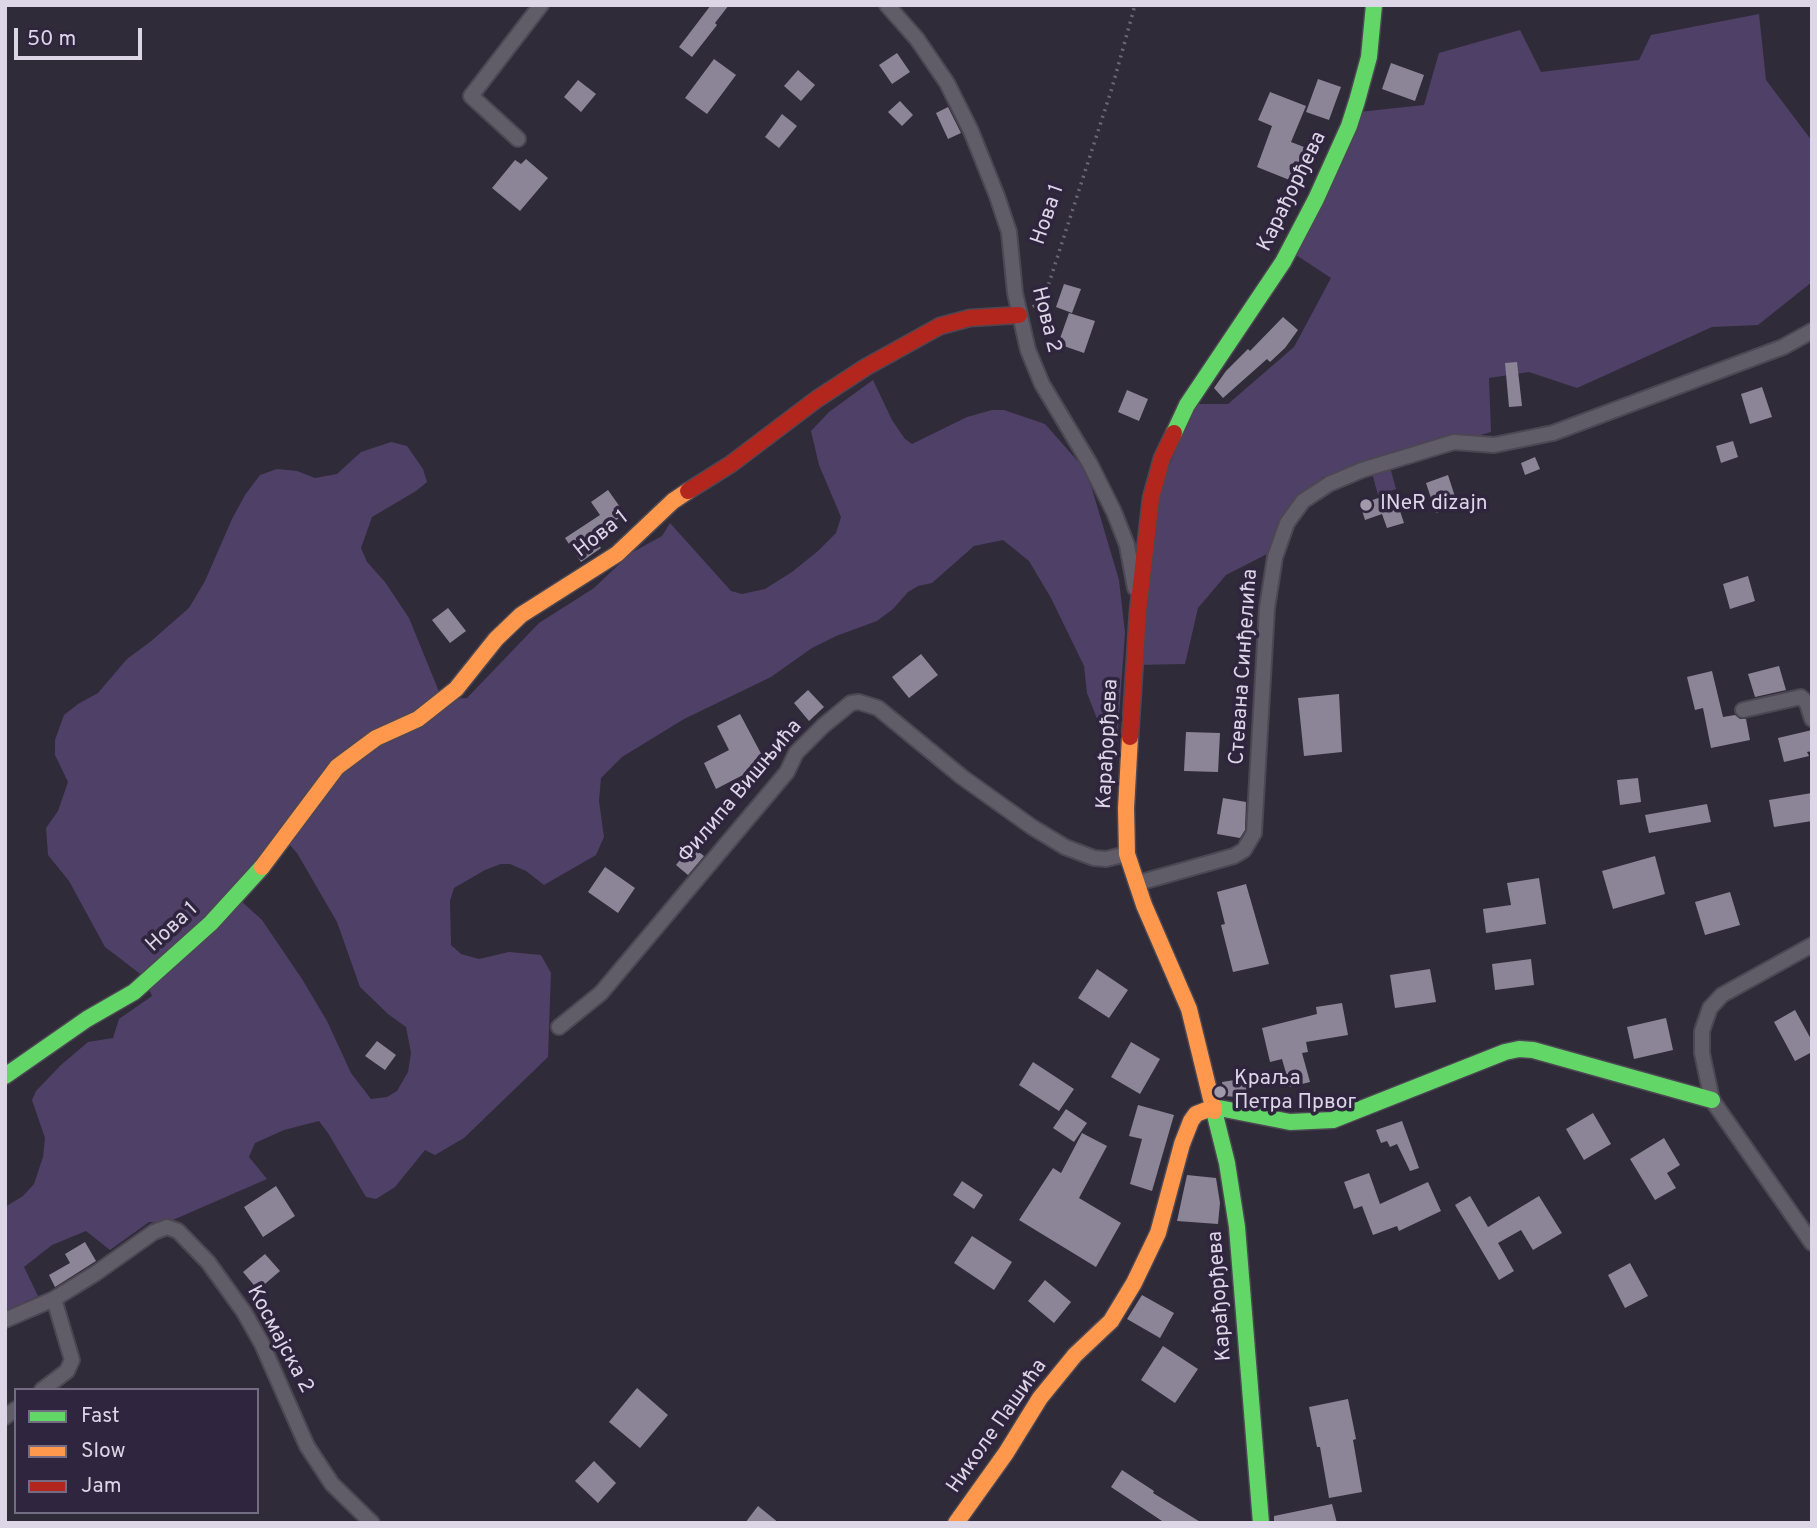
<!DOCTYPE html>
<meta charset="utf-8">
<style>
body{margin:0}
#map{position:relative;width:1817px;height:1528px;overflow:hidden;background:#302b38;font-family:Overpass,sans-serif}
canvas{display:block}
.frame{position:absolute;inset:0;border:7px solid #dcd6e7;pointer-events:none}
.legend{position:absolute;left:14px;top:1388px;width:245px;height:126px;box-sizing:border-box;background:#2f253e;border:2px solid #746c82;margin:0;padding:9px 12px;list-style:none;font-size:21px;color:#dcd6e7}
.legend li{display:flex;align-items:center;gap:14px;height:35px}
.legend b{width:35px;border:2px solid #746c82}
.scale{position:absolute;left:14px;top:28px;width:128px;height:32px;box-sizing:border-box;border:4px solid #dcd6e7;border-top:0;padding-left:9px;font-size:21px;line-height:24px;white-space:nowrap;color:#dcd6e7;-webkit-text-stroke:5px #2f253e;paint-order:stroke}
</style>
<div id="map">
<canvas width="1817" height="1528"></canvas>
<div class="frame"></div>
<ul class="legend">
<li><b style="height:9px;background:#63d668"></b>Fast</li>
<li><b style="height:9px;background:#ff974d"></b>Slow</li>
<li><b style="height:9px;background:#b3261e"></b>Jam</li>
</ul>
<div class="scale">50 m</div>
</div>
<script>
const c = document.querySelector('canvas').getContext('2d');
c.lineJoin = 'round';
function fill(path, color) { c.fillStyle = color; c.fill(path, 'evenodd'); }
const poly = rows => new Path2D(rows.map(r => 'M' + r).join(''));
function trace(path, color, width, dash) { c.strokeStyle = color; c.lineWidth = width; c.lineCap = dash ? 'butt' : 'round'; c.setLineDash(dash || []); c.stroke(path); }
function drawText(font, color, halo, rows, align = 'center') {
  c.font = font + ' Overpass,sans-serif'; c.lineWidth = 7; c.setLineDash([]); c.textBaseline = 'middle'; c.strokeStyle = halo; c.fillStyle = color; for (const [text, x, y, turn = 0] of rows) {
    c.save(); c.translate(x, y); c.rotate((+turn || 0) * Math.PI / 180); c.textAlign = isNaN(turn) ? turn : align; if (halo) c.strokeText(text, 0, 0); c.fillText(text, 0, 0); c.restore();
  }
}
fill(poly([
 [1759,14,1766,80,1812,141,1812,282,1758,325,1712,327,1577,388,1529,372,1489,378,1491,432,1477,436,1450,434,1323,477,1295,499,1279,522,1267,554,1226,575,1198,608,1185,664,1135,665,1150,512,1195,404,1228,404,1294,347,1331,278,1293,253,1359,112,1424,105,1439,53,1520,30,1541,72,1639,60,1651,35],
 [873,380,892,420,905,439,912,444,967,417,992,410,1004,410,1045,424,1082,466,1092,489,1119,580,1125,633,1117,743,1106,742,1087,693,1084,666,1051,598,1029,561,1003,540,974,546,932,583,918,586,908,592,893,609,877,621,836,636,812,648,771,677,684,719,622,757,601,778,599,801,604,837,596,855,544,885,526,871,510,864,501,864,485,870,454,888,450,901,451,945,461,954,479,959,509,952,541,955,551,973,548,1057,464,1138,435,1155,425,1150,395,1187,376,1199,366,1197,328,1133,319,1121,284,1130,255,1143,249,1157,267,1179,166,1223,149,1222,110,1250,86,1231,52,1245,24,1267,38,1296,5,1311,5,1207,23,1196,34,1184,43,1157,45,1138,32,1100,36,1091,61,1065,88,1042,113,1038,119,1019,152,996,143,976,105,947,69,881,48,855,46,828,58,811,68,782,55,755,55,740,64,715,78,704,98,693,127,659,150,642,189,608,205,581,232,519,245,495,260,475,277,469,297,471,315,478,337,474,361,452,391,442,407,446,423,469,427,482,416,491,372,517,361,548,367,562,385,582,409,618,442,699,467,698,539,623,594,588,631,553,662,536,670,523,731,591,742,594,765,589,792,572,818,551,836,533,841,517,819,465,811,431,829,412],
 [288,843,297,853,337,922,360,987,388,1014,406,1027,411,1053,408,1072,397,1091,387,1097,371,1099,351,1073,327,1021,302,979,262,920,241,901],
 [1390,467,1396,489,1378,495,1372,473]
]), '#4f4068');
fill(poly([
 [711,5,729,5,715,23,717,25,692,57,679,47],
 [897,53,910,72,892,84,879,65],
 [714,59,736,75,707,114,685,98],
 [1391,63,1424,75,1415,101,1382,89],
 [798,70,815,85,801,101,784,86],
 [1318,79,1341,87,1329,120,1306,112],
 [578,80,596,94,581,112,564,97],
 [1270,92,1306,106,1291,142,1317,152,1313,164,1300,159,1292,181,1257,167,1272,126,1258,120],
 [900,101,913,115,902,126,888,112],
 [948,107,961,133,948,139,936,113],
 [782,114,797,126,779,148,765,137],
 [526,159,548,178,520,211,492,188,515,160,521,164],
 [1064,284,1081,289,1072,313,1056,307],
 [1069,313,1095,321,1084,353,1058,344],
 [1283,317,1298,330,1285,348,1270,362,1267,359,1223,398,1214,388,1226,371,1248,349,1250,351],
 [1517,362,1522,406,1509,407,1505,363],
 [1762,387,1772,417,1750,424,1741,394],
 [1127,390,1148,399,1139,421,1118,412],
 [1733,441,1738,457,1721,463,1716,446],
 [1535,457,1540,469,1525,475,1521,463],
 [1448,475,1458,506,1436,513,1426,483],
 [608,490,625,514,593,536,601,548,581,562,565,538,600,515,591,502],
 [1394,493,1404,523,1387,528,1382,514,1365,520,1360,504],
 [1748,576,1755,601,1730,609,1723,584],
 [448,608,466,631,450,643,432,620],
 [921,654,938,675,909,698,892,677],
 [1779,666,1786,690,1755,697,1748,674],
 [1712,671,1723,717,1735,715,1740,719,1746,719,1750,740,1711,748,1703,708,1695,710,1687,677],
 [808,690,824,707,809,721,794,703],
 [1339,694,1342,752,1304,756,1298,698],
 [740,714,766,763,716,789,704,763,729,750,717,726],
 [1812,730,1812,751,1807,752,1809,756,1784,762,1778,738],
 [1186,732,1220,733,1218,772,1184,771],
 [1638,778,1641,802,1620,805,1617,780],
 [1812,793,1812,821,1774,827,1769,800],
 [1223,798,1246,802,1245,830,1240,838,1217,834],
 [1707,804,1711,822,1649,833,1645,815],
 [691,846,704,856,688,875,676,865],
 [1655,856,1665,894,1613,909,1602,871],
 [605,867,635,888,618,913,588,892],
 [1539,878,1546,924,1486,933,1483,909,1511,905,1507,883],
 [1246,884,1269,964,1233,972,1221,925,1225,924,1217,892],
 [1730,892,1740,925,1705,935,1695,902],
 [1531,959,1534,985,1495,990,1492,964],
 [1097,969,1128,990,1109,1018,1078,998],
 [1430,969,1436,1002,1395,1008,1390,975],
 [1342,1003,1348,1035,1306,1042,1308,1052,1302,1053,1310,1082,1290,1087,1282,1059,1270,1062,1262,1028,1317,1014,1316,1007],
 [1795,1010,1812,1041,1812,1052,1795,1061,1774,1022],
 [1666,1018,1673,1050,1634,1059,1627,1027],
 [377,1041,396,1055,385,1070,365,1056],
 [1131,1042,1160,1059,1140,1094,1111,1077],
 [1033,1062,1074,1089,1059,1111,1019,1085],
 [1247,1078,1250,1098,1224,1096,1222,1082],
 [1138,1105,1174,1115,1152,1191,1130,1184,1142,1139,1129,1136],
 [1066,1109,1087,1123,1074,1142,1053,1128],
 [1593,1113,1611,1144,1584,1160,1566,1129],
 [1402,1121,1419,1168,1410,1171,1397,1144,1390,1147,1387,1141,1381,1143,1376,1130],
 [1082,1133,1107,1146,1079,1198,1121,1223,1096,1267,1019,1220,1053,1168,1061,1173],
 [1664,1138,1680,1165,1667,1173,1676,1188,1655,1200,1630,1159],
 [1369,1173,1380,1204,1428,1182,1441,1211,1399,1231,1397,1226,1373,1235,1362,1206,1354,1209,1344,1182],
 [1187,1175,1216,1178,1220,1203,1218,1224,1177,1221],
 [962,1181,983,1195,974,1209,953,1195],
 [276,1186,295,1216,263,1237,244,1207],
 [1470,1196,1488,1227,1539,1196,1562,1233,1533,1250,1521,1230,1498,1243,1514,1271,1499,1280,1455,1205],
 [972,1236,1012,1262,994,1290,954,1263],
 [85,1242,96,1261,55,1287,49,1275,70,1263,65,1254],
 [265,1254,280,1271,258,1290,243,1272],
 [1630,1263,1648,1296,1625,1308,1608,1275],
 [1045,1280,1071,1302,1054,1323,1028,1301],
 [1142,1295,1174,1313,1160,1338,1127,1319],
 [1163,1346,1198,1369,1175,1403,1141,1380],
 [637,1388,668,1415,640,1448,609,1422],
 [1348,1399,1356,1439,1353,1440,1362,1492,1329,1498,1320,1447,1317,1447,1309,1407],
 [594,1461,616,1483,598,1503,575,1481],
 [1122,1470,1154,1491,1153,1493,1202,1523,1165,1523,1111,1487],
 [1332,1504,1337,1523,1274,1523,1274,1516],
 [758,1506,779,1523,745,1523]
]), '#8c8597');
const street = poly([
 [887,5,917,39,947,83,971,131,997,196,1009,232,1015,293,1028,350,1042,384,1090,464,1114,512,1127,545,1135,588],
 [518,139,471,96,541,5],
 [1743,710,1801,697,1807,703,1812,719],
 [1138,883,1234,856,1244,850,1254,833,1267,608,1275,557,1287,523,1303,501,1329,484,1362,470,1454,442,1494,445,1553,433,1783,347,1812,331],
 [1812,945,1722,995,1710,1008,1702,1031,1702,1053,1712,1100,1812,1243],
 [559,1027,601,993,787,772,796,753,823,726,851,703,859,702,878,708,962,777,1032,827,1065,847,1094,858,1106,859,1127,854],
 [5,1320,54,1299,96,1273,154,1232,167,1227,178,1231,208,1262,244,1312,262,1344,307,1446,332,1484,372,1523],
 [42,1390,67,1371,72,1360,54,1299],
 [5,1417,16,1409]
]);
const fast = poly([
 [1174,433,1187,405,1283,262,1316,199,1349,126,1357,101,1369,57,1374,5],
 [5,1076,87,1019,134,992,211,923,262,867],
 [1214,1107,1290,1122,1333,1120,1505,1052,1519,1049,1533,1050,1712,1100],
 [1214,1111,1227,1163,1237,1227,1261,1523]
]);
const slow = poly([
 [1130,737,1126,808,1127,854,1144,905,1189,1009,1214,1111],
 [262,867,337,767,376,738,418,719,456,689,496,639,521,615,617,554,673,501,688,491],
 [956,1523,1006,1453,1040,1398,1075,1355,1111,1321,1134,1283,1158,1233,1182,1144,1191,1121,1196,1114,1214,1107]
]);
const jam = poly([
 [688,491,731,464,817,399,866,367,940,326,970,318,1019,315],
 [1130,737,1138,611,1151,498,1162,458,1174,433]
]);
trace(street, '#4c4753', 18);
trace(fast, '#4c4753', 19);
trace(slow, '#4c4753', 19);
trace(jam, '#4c4753', 19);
trace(poly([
 [1033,307,1040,301,1049,283,1112,88,1135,5]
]), '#6c6872', 3.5, [2, 5]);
trace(street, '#615d68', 14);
trace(fast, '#63d668', 16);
trace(slow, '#ff974d', 16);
trace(jam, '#b3261e', 16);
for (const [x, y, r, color] of [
 [1366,505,7,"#a09aaa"],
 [1220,1092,7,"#a09aaa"]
]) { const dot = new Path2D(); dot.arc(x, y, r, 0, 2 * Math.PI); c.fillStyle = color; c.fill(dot); trace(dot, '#2f253e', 2.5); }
drawText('21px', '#dcd6e7', '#2f253e', [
 ["Карађорђева",1293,192,-64],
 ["Нова 1",1049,215,-71],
 ["Нова 2",1045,320,76],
 ["Нова 1",602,535,-38],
 ["Стевана Синђелића",1245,667,-86],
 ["Карађорђева",1109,744,-87],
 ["Филипа Вишњића",741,792,-50],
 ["Нова 1",173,928,-43],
 ["Карађорђева",1221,1296,-94],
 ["Космајска 2",279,1340,62],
 ["Николе Пашића",998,1427,-55]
]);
drawText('21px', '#dcd6e7', '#2f253e', [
 ["INeR dizajn",1380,505],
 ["Краља",1234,1080],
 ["Петра Првог",1234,1104]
], 'left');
</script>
